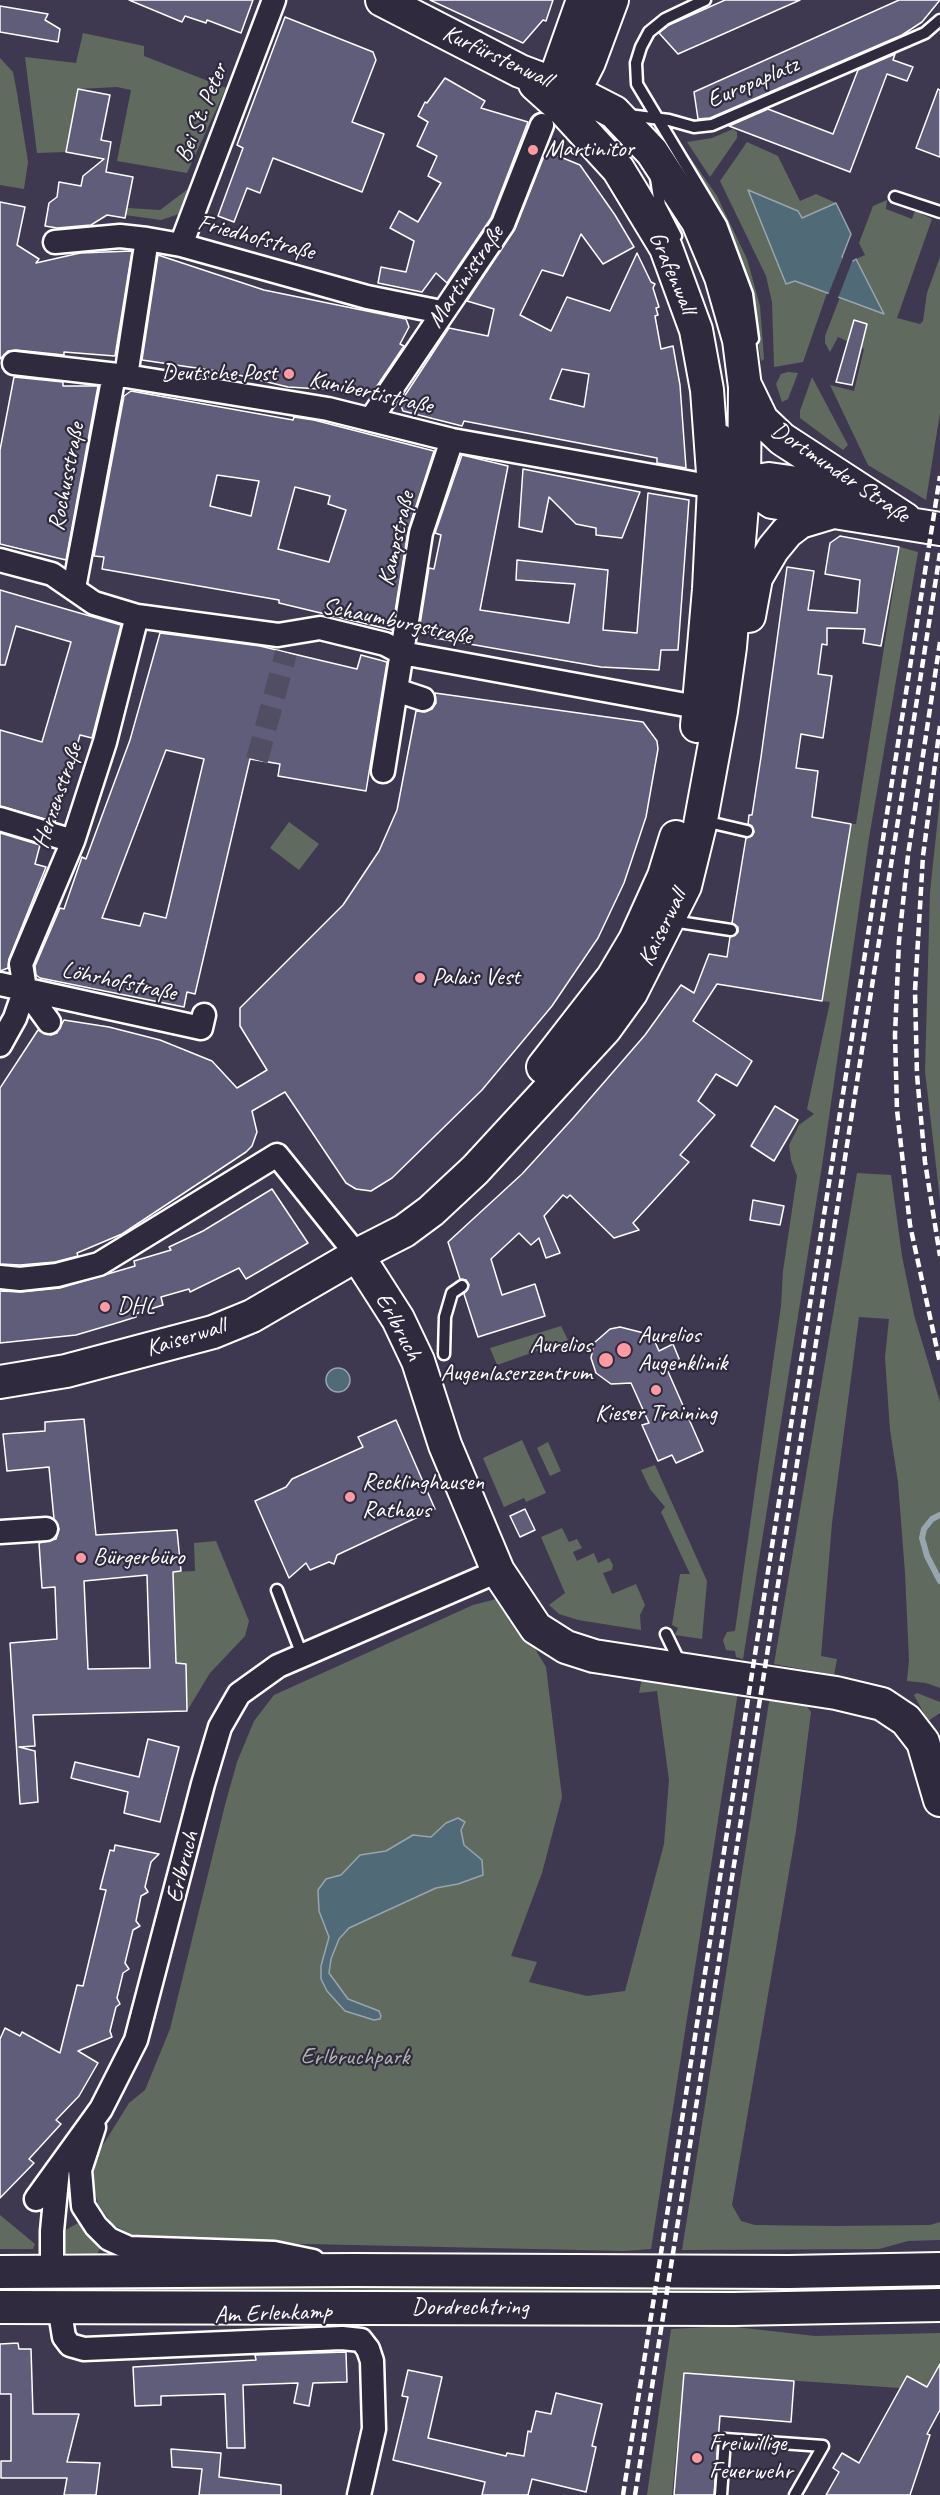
<!DOCTYPE html>
<meta charset="utf-8">
<style>
body{margin:0}
canvas{display:block;background:#3e3950}
</style>
<canvas width="940" height="2495"></canvas>
<script>
const c = document.querySelector('canvas').getContext('2d');
c.lineJoin = 'round';
function fill(path, color) { c.fillStyle = color; c.fill(path, 'evenodd'); }
const poly = rows => new Path2D(rows.map(r => 'M' + r).join(''));
function trace(path, color, width, dash) { c.strokeStyle = color; c.lineWidth = width; c.lineCap = dash ? 'butt' : 'round'; c.setLineDash(dash || []); c.stroke(path); }
function drawText(font, color, halo, rows, align = 'center') {
  c.font = font + ' Caveat,sans-serif'; c.lineWidth = 4.5; c.setLineDash([]); c.textBaseline = 'middle'; c.strokeStyle = halo; c.fillStyle = color; for (const [text, x, y, turn = 0] of rows) {
    c.save(); c.translate(x, y); c.rotate((+turn || 0) * Math.PI / 180); c.textAlign = isNaN(turn) ? turn : align; if (halo) c.strokeText(text, 0, 0); c.fillText(text, 0, 0); c.restore();
  }
}
fill(poly([
 [83,33,144,46,144,56,226,88,187,173,117,161,131,90,117,87,78,89,66,152,37,153,25,57,76,63],
 [0,58,13,72,17,93,28,162,24,189,0,185],
 [733,129,737,132,737,138,710,177,687,142,712,138],
 [747,142,778,156,800,201,816,194,836,203,802,218,795,281,827,293,803,362,774,367,772,302,766,276,720,181],
 [680,143,717,196,747,259,760,306,764,359,761,361,749,283,719,210,678,146],
 [188,189,179,214,161,220,125,215,127,208,160,210],
 [887,200,886,209,912,219,915,211,932,219,897,318,920,324,923,321,927,293,940,257,940,413,926,500,868,465,830,385,854,391,864,349,838,337,830,352,825,343,825,336,840,297,884,314,856,259,865,255,859,243,873,206],
 [788,372,798,373,788,399,782,402,776,384,781,374],
 [812,377,848,445,843,450,800,418,800,411],
 [900,547,918,552,869,838,822,1166,743,1659,736,1657,735,1651,726,1650,723,1640,727,1632,735,1631,781,1306,783,1271,797,1176,791,1160,789,1145,799,1125,814,1114,807,1109,830,1002,822,1001,851,824,856,824],
 [940,798,940,1200,925,1071,930,892],
 [289,822,319,844,299,870,270,848],
 [857,1173,891,1175,902,1256,914,1315,940,1402,940,1688,926,1683,907,1681,909,1660,905,1573,898,1482,890,1430,885,1357,889,1319,859,1317,832,1523,821,1656,837,1659,834,1675,774,1664],
 [561,1326,568,1340,497,1365,490,1348],
 [522,1440,546,1493,526,1502,524,1498,504,1507,483,1458],
 [548,1442,561,1471,550,1476,537,1448],
 [655,1465,707,1581,702,1639,675,1635,678,1628,672,1625,680,1574,690,1574,661,1512,665,1507,650,1489,641,1470],
 [562,1528,569,1542,577,1539,582,1548,573,1552,577,1561,594,1553,598,1563,609,1558,613,1565,612,1570,603,1573,612,1594,636,1584,645,1605,640,1615,641,1630,578,1620,559,1614,549,1605,565,1593,541,1537],
 [216,1541,249,1621,245,1636,210,1673,187,1711,186,1664,176,1663,173,1572,195,1571,194,1543],
 [504,1597,546,1667,562,1797,542,1873,511,1956,537,1962,529,1982,587,1996,625,1991,664,1844,669,1780,657,1691,639,1693,642,1678,738,1692,651,2249,624,2251,173,2241,131,2235,112,2224,98,2204,92,2181,98,2153,129,2103,145,2090,170,2029,225,1805,237,1762,254,1721,274,1695,473,1605],
 [917,1693,940,1702,940,1713,928,1721,914,1695],
 [770,1696,793,1700,806,1705,811,1712,796,1831,732,2205,741,2221,755,2225,833,2226,930,2225,940,2222,940,2240,908,2241,879,2249,682,2250],
 [0,2215,35,2244,33,2249,0,2249],
 [80,2222,101,2244,99,2251,97,2254,61,2253,60,2233],
 [939,2285,797,2288,731,2295,0,2293,0,2286],
 [727,2326,815,2336,940,2333,940,2378,934,2375,927,2387,907,2376,900,2388,684,2373,672,2495,647,2495,671,2329]
]), '#616a5e');
const water = poly([
 [748,190,798,211,802,218,836,203,851,234,842,257,853,261,856,259,884,314,795,281,786,284,748,190],
 '326 1380a12 12 0 1 1 24 0a12 12 0 1 1-24 0Z',
 [458,1818,465,1822,461,1830,464,1845,482,1860,483,1875,458,1884,436,1888,349,1928,339,1939,331,1959,329,1973,348,1999,379,2011,381,2016,380,2019,374,2020,345,2011,327,1991,321,1979,321,1966,329,1937,319,1911,318,1890,326,1879,341,1875,360,1855,386,1851,413,1835,431,1837,446,1823,458,1818]
]);
fill(water, '#516a78');
trace(water, '#97a6ae', 1.5);
fill(poly([
 [844,255,853,259,838,298,828,295]
]), '#3e3950');
trace(poly([
 [940,1515,932,1519,924,1529,922,1538,927,1556,940,1581]
]), '#97a6ae', 6);
const building = poly([
 [129,0,253,0,241,33,207,20,206,23,185,16,182,22,129,0],
 [430,0,553,0,546,21,543,20,523,43,430,0],
 [725,0,800,0,678,54,659,33,669,25,725,0],
 [899,0,940,0,922,22,902,35,710,118,698,119,694,92,899,0],
 [0,6,48,14,45,20,60,29,58,42,0,32,0,6],
 [285,17,373,52,376,60,352,122,384,134,362,192,273,158,260,193,247,188,234,222,218,216,243,148,237,145,285,17],
 [895,54,893,60,913,67,907,81,887,74,850,172,729,126,768,109,833,134,858,70,895,54],
 [445,78,485,101,481,108,528,122,491,218,447,283,436,273,422,292,378,283,381,267,406,272,414,241,390,228,399,211,418,222,441,183,428,176,437,156,417,146,428,122,418,116,425,102,427,103,445,78],
 [78,89,110,95,101,140,111,142,106,172,133,177,125,218,107,215,91,225,57,228,45,226,49,203,57,197,59,182,81,186,83,176,104,159,66,152,78,89],
 [938,89,940,90,940,157,916,148,938,89],
 [546,151,580,165,615,215,634,247,603,264,581,234,563,276,542,270,520,315,551,331,567,297,610,311,637,253,651,282,655,284,653,288,659,307,656,308,658,315,655,316,661,349,673,346,680,385,686,468,657,463,657,458,464,421,462,426,403,411,400,403,449,328,488,336,494,309,467,301,515,229,546,151],
 [562,369,589,374,584,407,550,399,562,369],
 [0,202,25,207,17,245,39,259,36,263,80,253,132,251,115,356,64,352,64,355,16,350,8,351,0,359,0,202],
 [158,255,264,290,406,319,409,327,400,344,404,346,375,389,368,392,288,387,230,373,142,360,158,255],
 [854,320,867,324,852,385,836,382,854,320],
 [14,377,63,382,63,386,98,386,66,560,0,544,0,450,14,377],
 [131,391,293,420,294,417,314,420,434,451,408,531,392,630,279,603,279,600,102,569,104,557,94,556,124,396,131,391],
 [217,475,259,481,251,516,210,506,217,475],
 [295,487,330,496,328,504,346,510,329,562,278,549,295,487],
 [462,455,508,466,480,610,569,623,575,584,516,580,517,560,608,570,603,630,637,633,648,493,689,500,678,650,661,650,659,670,601,667,435,638,436,633,419,631,429,568,434,569,441,535,435,533,462,455],
 [523,469,640,492,622,538,596,535,596,528,576,524,549,497,542,532,519,527,523,469],
 [840,536,899,547,881,646,863,643,865,629,827,628,827,645,822,644,818,674,832,676,823,738,801,734,796,768,818,771,812,817,851,824,822,1001,717,984,693,1021,752,1061,737,1086,716,1074,698,1101,715,1115,680,1155,689,1162,633,1223,639,1230,614,1238,570,1195,567,1198,563,1195,544,1216,560,1253,546,1258,539,1238,531,1245,519,1233,491,1259,502,1295,535,1284,545,1316,478,1337,464,1294,469,1285,466,1280,460,1279,448,1242,522,1174,574,1117,645,1035,681,985,694,993,709,954,727,957,730,937,738,932,738,927,732,923,746,838,752,836,754,832,752,826,748,824,749,815,752,815,761,757,787,567,814,571,808,610,857,613,860,580,825,574,830,543,840,536],
 [0,590,121,625,92,738,80,735,55,822,0,806,0,730,42,742,71,642,16,626,5,665,0,665,0,590],
 [160,633,260,646,357,669,361,655,387,662,366,791,278,776,280,764,250,759,195,994,187,992,184,1007,40,978,36,975,35,966,60,908,64,909,82,857,86,859,130,740,160,633],
 [166,750,204,759,166,918,144,913,140,926,102,918,166,750],
 [435,693,643,722,657,741,658,749,646,817,624,883,598,938,552,1006,482,1090,392,1178,371,1191,356,1189,346,1183,285,1092,252,1111,257,1132,252,1146,246,1152,122,1234,77,1253,78,1256,55,1262,20,1265,0,1264,0,1088,38,1030,51,1035,57,1033,64,1020,109,1027,160,1040,212,1061,237,1088,267,1070,240,1026,240,1008,343,905,379,851,397,810,416,711,425,712,432,709,436,703,435,693],
 [0,833,40,845,35,864,46,867,9,959,8,968,0,971,0,833],
 [775,1106,798,1120,774,1161,751,1146,775,1106],
 [272,1189,308,1243,246,1279,239,1268,190,1292,189,1289,161,1297,163,1305,135,1314,136,1317,120,1322,76,1335,0,1343,0,1291,21,1292,60,1288,135,1266,134,1261,171,1250,169,1247,203,1231,272,1189],
 [753,1200,784,1206,780,1225,750,1220,753,1200],
 [620,1327,652,1335,659,1351,673,1344,680,1361,666,1367,703,1451,676,1463,672,1455,658,1461,642,1425,649,1423,631,1383,611,1384,596,1373,591,1358,594,1343,610,1329,620,1327],
 [84,1419,96,1535,177,1530,181,1571,173,1572,176,1663,186,1664,187,1711,33,1715,35,1746,19,1747,35,1751,38,1802,20,1804,10,1643,57,1639,55,1587,42,1588,39,1543,56,1539,59,1529,54,1519,49,1467,7,1471,3,1434,45,1431,45,1422,84,1419],
 [147,1575,150,1668,88,1669,84,1581,147,1575],
 [396,1420,435,1509,337,1555,334,1564,329,1562,310,1570,306,1563,289,1578,255,1501,286,1487,292,1479,363,1447,358,1437,396,1420],
 [525,1509,535,1530,520,1537,510,1516,525,1509],
 [148,1739,179,1747,160,1822,124,1813,128,1792,71,1778,75,1762,139,1777,148,1739],
 [115,1845,159,1854,151,1862,145,1887,148,1892,141,1896,136,1921,140,1926,133,1930,125,1963,129,1969,123,1973,117,1998,120,2004,116,2007,110,2031,112,2037,78,2051,98,2063,79,2096,56,2120,61,2124,29,2159,34,2163,0,2198,0,2039,5,2028,20,2036,22,2032,60,2053,77,1985,83,1986,106,1890,100,1889,110,1850,114,1851,115,1845],
 [18,2343,19,2349,31,2349,33,2414,79,2414,67,2462,100,2463,96,2495,64,2495,67,2478,1,2478,1,2461,11,2461,11,2394,0,2394,0,2344,18,2343],
 [346,2352,347,2382,313,2383,309,2406,294,2403,298,2383,243,2385,245,2448,227,2448,225,2394,161,2396,161,2405,135,2406,133,2367,256,2360,255,2355,346,2352],
 [940,2364,940,2410,927,2434,930,2435,910,2495,826,2495,839,2472,833,2468,842,2453,859,2463,907,2376,927,2387,940,2364],
 [408,2370,442,2377,428,2438,506,2456,507,2453,524,2456,528,2431,531,2432,536,2411,551,2414,556,2393,602,2404,592,2446,596,2447,586,2492,532,2479,528,2495,482,2495,485,2482,393,2460,408,2397,402,2396,408,2370],
 [684,2373,794,2381,791,2422,720,2416,714,2495,674,2495,684,2373],
 [171,2449,221,2453,219,2477,281,2485,281,2495,199,2495,202,2469,172,2467,171,2449]
]);
fill(building, '#605d7b');
trace(building, '#fff', 1.5);
trace(poly([
 [257,760,286,653]
]), '#514d62', 22, [22, 11]);
const lane = poly([
 [705,0,665,19,649,32,641,47,636,63,637,84,721,224,747,294,753,339],
 [628,115,669,120,694,127,712,125,925,33,940,20],
 [656,178,660,205,676,236],
 [895,197,940,212],
 [725,431,730,455,735,464],
 [704,821,747,831],
 [672,921,731,930],
 [444,1354,445,1317,452,1293,462,1286],
 [277,1590,302,1655],
 [666,1634,680,1663],
 [721,2495,725,2439,823,2446,795,2495]
]);
const street = poly([
 [55,242,120,236,147,239,181,245,367,297,441,312],
 [181,245,274,0],
 [14,363,126,376,328,409,452,440,714,487],
 [126,376,147,239],
 [371,419,503,224,542,125],
 [0,560,52,574,94,603,137,616,278,635,320,628,385,644,402,653,713,710],
 [74,588,114,375],
 [396,690,423,699],
 [383,771,421,533,452,440],
 [0,819,73,841],
 [0,984,201,1028,204,1015],
 [49,1022,25,989,21,964,73,841,105,742,137,616],
 [0,1045,15,1018,25,989],
 [0,1277,20,1279,57,1275,99,1264,277,1155,357,1255],
 [0,1532,46,1529],
 [94,2127,80,2170,83,2206,96,2226,109,2239,129,2248,274,2253,313,2261],
 [36,2199,101,2109,136,2040,203,1784,220,1727,239,1694,278,1666,498,1571],
 [52,2273,52,2231,58,2169],
 [59,2306,64,2337,70,2345,84,2349,342,2338,361,2340,368,2349,372,2361,374,2429,359,2495]
]);
const secondary = poly([
 [535,84,564,110,618,169,666,248,696,330,707,390,714,487,709,589,697,726],
 [549,96,583,0],
 [565,109,589,62,612,0],
 [746,387,762,420,782,439,905,519],
 [730,473,772,502,940,529],
 [738,488,744,483,769,479,797,483,845,500],
 [749,616,756,578,773,549,787,532,800,522,830,513],
 [543,1067,613,977,635,940,664,876,676,837],
 [357,1255,398,1319,418,1361,445,1445,498,1571,536,1628,566,1647,594,1656,836,1693,882,1704,906,1720,923,1742,940,1800],
 [0,1382,66,1371,213,1332,252,1316,357,1255,404,1231,431,1211,475,1170,605,1029,631,993,685,886,700,825,721,711,730,647,744,483,745,387,739,340,721,277,698,222,652,152,614,112,573,91,520,71,382,0],
 [0,2272,354,2270,789,2272,940,2269],
 [0,2307,734,2309,940,2305]
]);
trace(lane, '#fff', 15);
trace(street, '#fff', 27);
trace(secondary, '#fff', 36);
trace(lane, '#2f2a3d', 10);
trace(street, '#2f2a3d', 22);
trace(secondary, '#2f2a3d', 32);
trace(poly([
 [940,642,908,855,899,941,895,1035,897,1110,910,1225,940,1363],
 [940,726,923,856,915,991,917,1075,925,1162,940,1256],
 [623,2495,940,476],
 [635,2495,940,553]
]), '#fff', 4.5, [9, 4.5]);
for (const [x, y, r, color] of [
 [533,150,6,"#ff9aa2"],
 [289,374,6,"#ff9aa2"],
 [420,978,6,"#ff9aa2"],
 [105,1307,6,"#ff9aa2"],
 [624,1350,8,"#ff9aa2"],
 [606,1360,8,"#ff9aa2"],
 [656,1390,6,"#ff9aa2"],
 [350,1497,6,"#ff9aa2"],
 [81,1558,6,"#ff9aa2"],
 [697,2458,6,"#ff9aa2"]
]) { const dot = new Path2D(); dot.arc(x, y, r, 0, 2 * Math.PI); c.fillStyle = color; c.fill(dot); trace(dot, '#2f2a3d', 2); }
drawText('24px', '#fff', '#2f2a3d', [
 ["Kurfürstenwall",497,57,25],
 ["Europaplatz",753,83,-23],
 ["Bei St. Peter",202,113,-68],
 ["Friedhofstraße",256,238,15],
 ["Grafenwall",672,273,67],
 ["Martinistraße",466,277,-56],
 ["Kunibertistraße",371,393,13],
 ["Dortmunder Straße",840,473,34],
 ["Rochusstraße",67,477,-79],
 ["Kampstraße",397,539,-77],
 ["Schaumburgstraße",397,622,12],
 ["Herrenstraße",58,796,-71],
 ["Kaiserwall",663,928,-64],
 ["Löhrhofstraße",119,982,12],
 ["Erlbruch",398,1327,62],
 ["Kaiserwall",186,1338,-17],
 ["Erlbruch",183,1867,-76],
 ["Dordrechtring",470,2308],
 ["Am Erlenkamp",273,2314,-2]
]);
drawText('24px', '#fff', '#2f2a3d', [
 ["Martinitor",545,150],
 ["Deutsche Post",277,374,"right"],
 ["Palais Vest",432,978],
 ["DHL",117,1307],
 ["Aurelios",638,1336],
 ["Augenklinik",638,1364],
 ["Aurelios",592,1346,"right"],
 ["Augenlaserzentrum",592,1374,"right"],
 ["Kieser Training",656,1414,"center"],
 ["Recklinghausen",362,1483],
 ["Rathaus",362,1511],
 ["Bürgerbüro",93,1558],
 ["Freiwillige",709,2444],
 ["Feuerwehr",709,2472]
], 'left');
drawText('24px', '#b0b4ae', '#2f2a3d', [
 ["Erlbruchpark",355,2058]
]);
</script>
